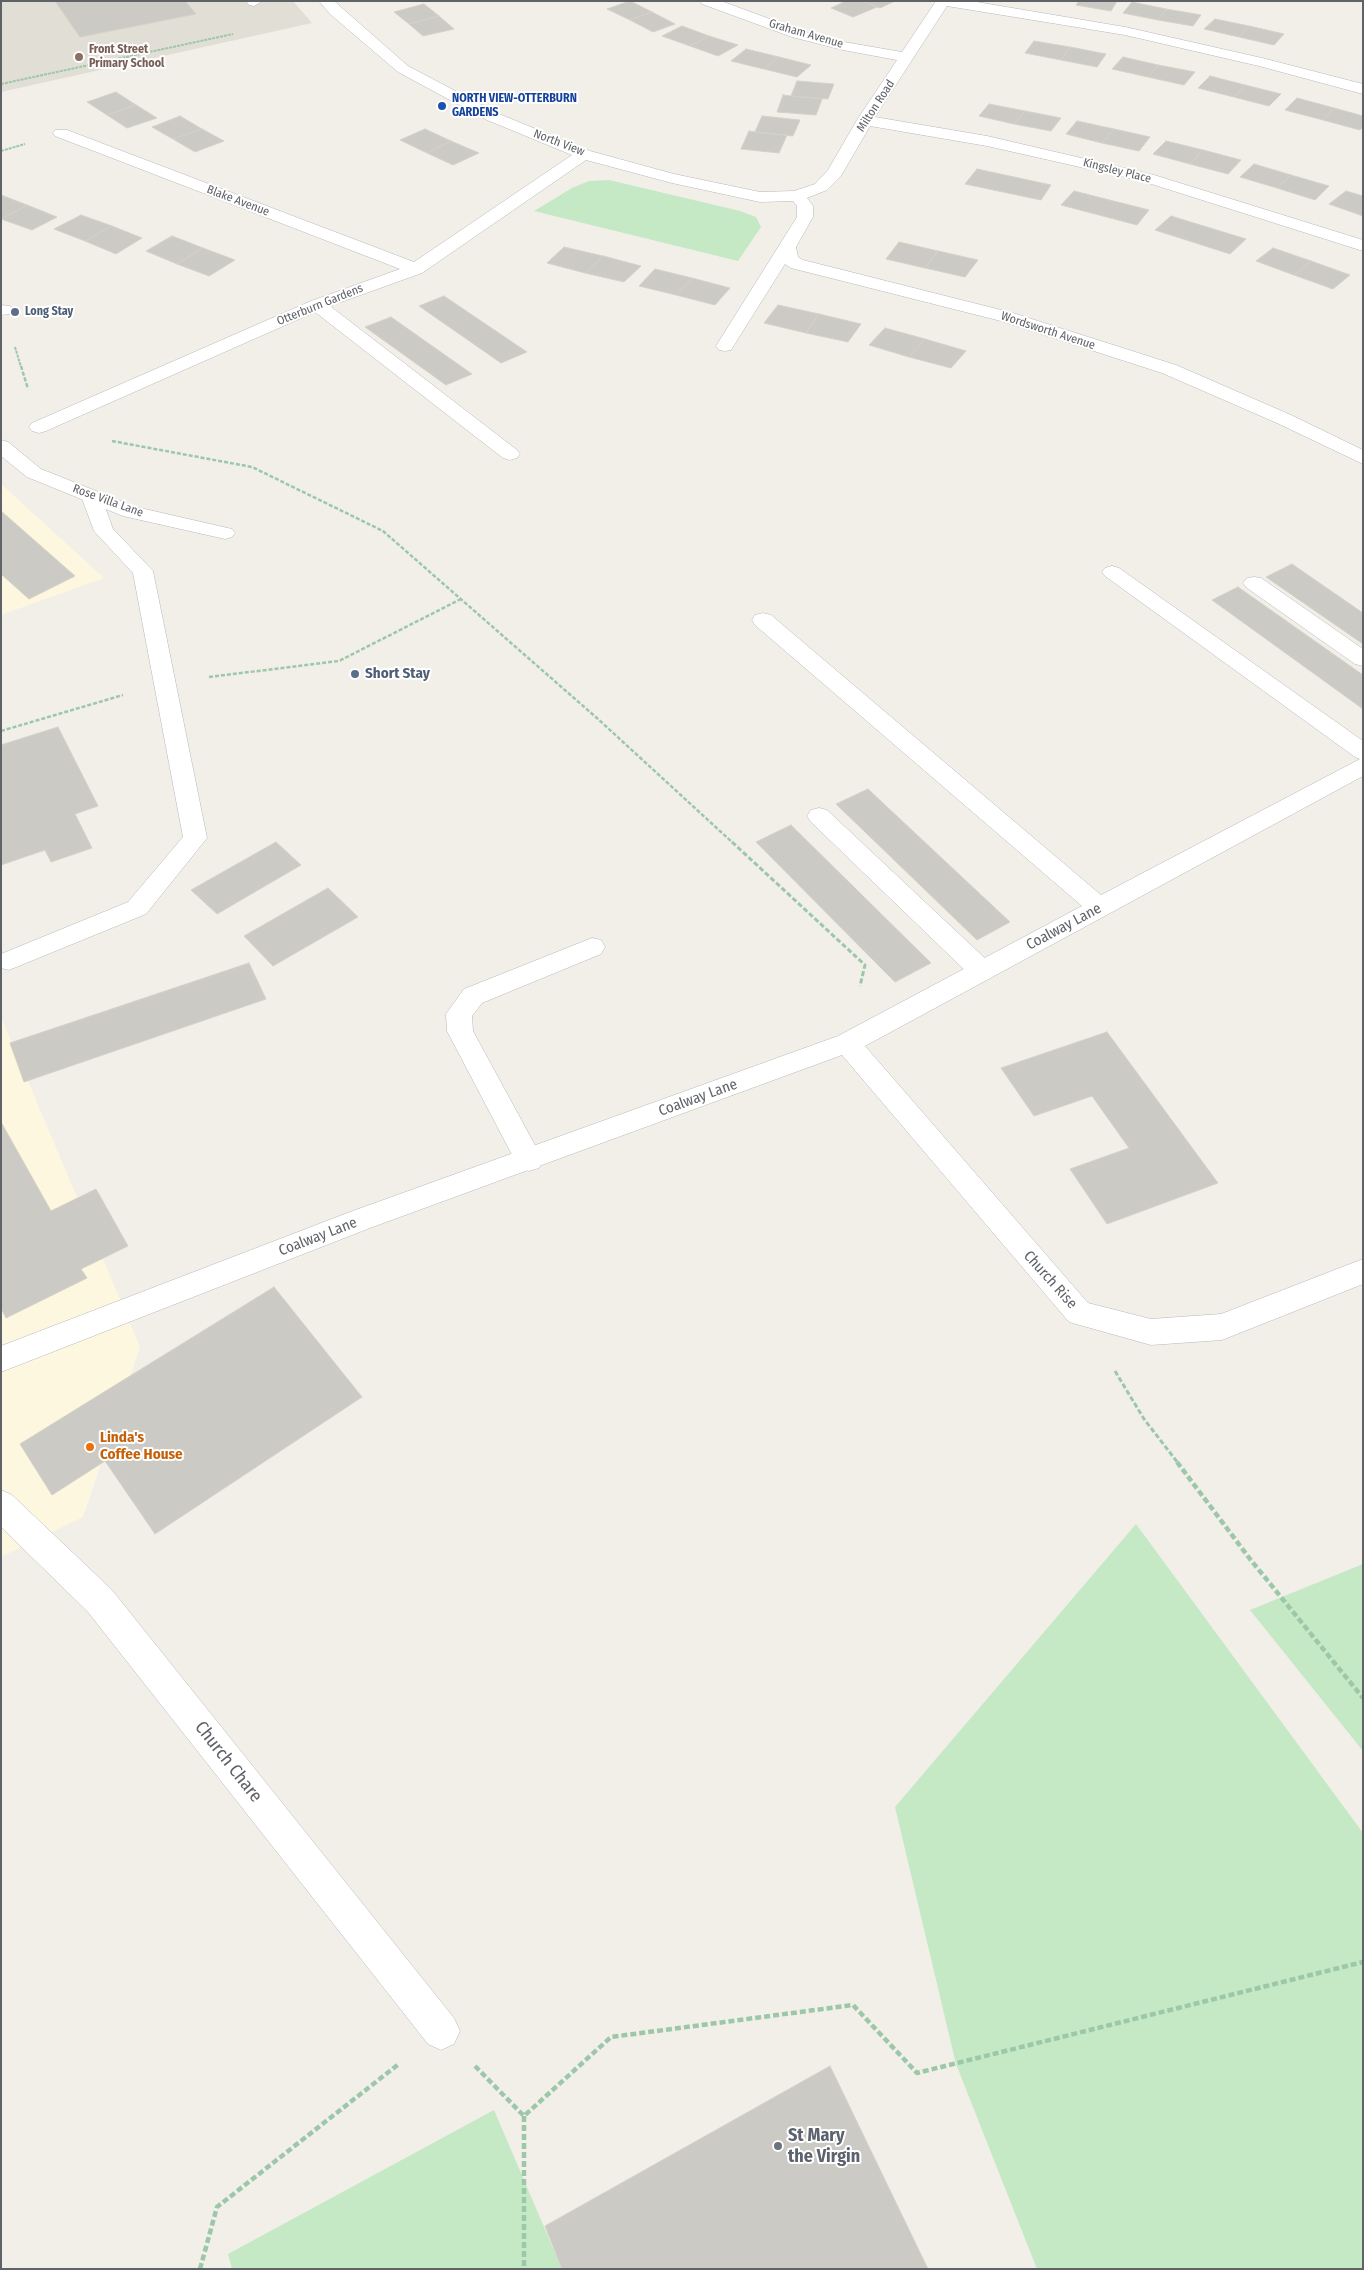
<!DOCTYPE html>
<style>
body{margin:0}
#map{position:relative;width:1364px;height:2270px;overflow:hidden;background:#f1efe8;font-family:"Fira Sans Condensed",sans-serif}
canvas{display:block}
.frame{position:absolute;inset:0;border:2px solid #5f6368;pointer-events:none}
</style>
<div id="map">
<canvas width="1364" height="2270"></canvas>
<div class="frame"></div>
</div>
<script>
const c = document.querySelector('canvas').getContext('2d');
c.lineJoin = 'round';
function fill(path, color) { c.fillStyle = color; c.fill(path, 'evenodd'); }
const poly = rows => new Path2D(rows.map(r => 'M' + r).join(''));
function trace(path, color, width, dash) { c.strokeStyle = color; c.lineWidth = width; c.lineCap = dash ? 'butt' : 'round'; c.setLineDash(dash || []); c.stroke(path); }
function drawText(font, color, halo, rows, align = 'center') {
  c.font = font + ' "Fira Sans Condensed",sans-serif'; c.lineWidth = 4; c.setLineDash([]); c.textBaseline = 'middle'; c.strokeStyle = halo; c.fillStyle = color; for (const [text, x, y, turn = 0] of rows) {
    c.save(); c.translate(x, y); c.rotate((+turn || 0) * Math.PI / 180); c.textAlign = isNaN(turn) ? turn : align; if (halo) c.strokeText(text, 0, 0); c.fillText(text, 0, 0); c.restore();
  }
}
fill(poly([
 [1,484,104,578,1,615],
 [1,1017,140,1347,83,1517,1,1557]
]), '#fef7e0');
fill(poly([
 [1,1,293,1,312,23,1,92]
]), '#e1ded6');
fill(poly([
 [609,180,740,211,756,217,761,227,738,261,534,211,572,188,589,181],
 [1136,1524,1363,1833,1363,2269,1037,2269,956,2064,895,1807],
 [1363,1564,1363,1751,1250,1610],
 [494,2110,562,2269,232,2269,228,2254]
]), '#c5e8c5');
const building = poly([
 [55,1,185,1,196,14,80,37,55,1],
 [630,1,652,12,630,20,607,9,630,1],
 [846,1,863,1,877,7,853,17,831,8,846,1],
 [863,1,895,1,880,8,863,1],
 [1079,1,1117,1,1111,11,1076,5,1079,1],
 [1132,2,1166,9,1158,20,1123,13,1132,2],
 [424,4,439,16,409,24,394,12,424,4],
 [1166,9,1201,15,1193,26,1158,20,1166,9],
 [652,12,675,24,653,32,630,20,652,12],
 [439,16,454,29,423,36,409,24,439,16],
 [1215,19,1249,26,1239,37,1204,29,1215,19],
 [682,26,709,36,690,46,662,36,682,26],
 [1249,26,1284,34,1274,45,1239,37,1249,26],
 [709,36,738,45,718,56,690,46,709,36],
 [1034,41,1070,47,1061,60,1025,53,1034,41],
 [1070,47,1106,54,1097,67,1061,60,1070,47],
 [746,49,779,57,764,69,731,61,746,49],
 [779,57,811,65,797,77,764,69,779,57],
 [1123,57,1158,65,1148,77,1112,69,1123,57],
 [1158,65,1195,72,1184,85,1148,77,1158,65],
 [1210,76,1245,85,1234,97,1198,88,1210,76],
 [797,81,834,84,828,99,791,96,797,81],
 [1245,85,1281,94,1269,106,1234,97,1245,85],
 [116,92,136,105,107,115,87,102,116,92],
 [783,95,791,96,822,99,816,115,777,112,783,95],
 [1297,98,1334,108,1323,120,1285,110,1297,98],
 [989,104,1025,111,1014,124,979,116,989,104],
 [136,105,157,118,127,128,107,115,136,105],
 [1334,108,1363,116,1363,127,1360,130,1323,120,1334,108],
 [1025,111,1061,118,1051,131,1014,124,1025,111],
 [180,116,202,129,173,139,152,127,180,116],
 [762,116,800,120,793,136,755,132,762,116],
 [1077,121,1114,129,1102,143,1066,134,1077,121],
 [202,129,224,141,195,152,173,139,202,129],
 [425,129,451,141,427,153,400,140,425,129],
 [1114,129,1150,137,1139,151,1102,143,1114,129],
 [749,131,755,132,787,135,779,153,741,149,749,131],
 [451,141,479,153,453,165,427,153,451,141],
 [1166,141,1203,150,1190,164,1153,154,1166,141],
 [1203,150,1241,160,1228,174,1190,164,1203,150],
 [1254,164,1291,175,1277,188,1240,177,1254,164],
 [977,169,1051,185,1041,200,965,184,977,169],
 [1291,175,1329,186,1315,200,1277,188,1291,175],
 [1074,191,1149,210,1137,225,1061,205,1074,191],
 [1346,191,1363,196,1363,216,1329,204,1346,191],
 [1,195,27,205,1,219,1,195],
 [27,205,57,217,32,230,1,219,27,205],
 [81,215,112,226,85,241,54,229,81,215],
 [1171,216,1246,239,1230,254,1155,230,1171,216],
 [112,226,142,238,116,254,85,241,112,226],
 [172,236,203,248,177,264,146,251,172,236],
 [899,242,938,251,925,268,886,259,899,242],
 [564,247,603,256,585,273,547,263,564,247],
 [203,248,235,260,209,276,177,264,203,248],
 [1273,248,1311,261,1294,275,1256,261,1273,248],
 [938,251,978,260,965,277,925,268,938,251],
 [603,256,641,266,624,282,585,273,603,256],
 [1311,261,1350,275,1333,289,1294,275,1311,261],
 [655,269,692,278,676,295,639,286,655,269],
 [692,278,730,288,715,305,676,295,692,278],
 [444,296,527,352,501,363,419,306,444,296],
 [778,305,819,314,806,333,764,323,778,305],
 [819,314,861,324,848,342,806,333,819,314],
 [391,317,472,374,446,385,365,327,391,317],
 [885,328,925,339,909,357,869,345,885,328],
 [925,339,966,351,951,368,909,357,925,339],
 [1,511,75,576,29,599,1,574,1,511],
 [1292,564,1363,613,1363,644,1266,577,1292,564],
 [1238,587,1363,675,1363,709,1212,600,1238,587],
 [58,727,98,806,75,814,92,848,51,862,45,850,1,865,1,745,58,727],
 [868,789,1010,922,977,940,836,804,868,789],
 [791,825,931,963,895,982,756,842,791,825],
 [276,842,301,865,217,914,191,890,276,842],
 [328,888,358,917,273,966,244,936,328,888],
 [249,963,266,999,24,1082,10,1043,249,963],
 [1107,1032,1218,1183,1107,1224,1070,1169,1129,1148,1092,1096,1034,1116,1001,1068,1107,1032],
 [1,1122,51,1211,96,1189,128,1246,81,1269,87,1278,6,1318,1,1308,1,1122],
 [274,1287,362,1397,155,1534,105,1461,52,1495,20,1444,274,1287],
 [830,2066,928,2269,562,2269,545,2226,830,2066]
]);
fill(building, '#cccac5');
trace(building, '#d6d1c6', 1);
const lane = poly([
 [246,1,261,1,261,2,254,6,249,5,246,1],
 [1,305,10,306,13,310,10,314,1,315,1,305],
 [91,490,98,492,101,496,113,529,153,571,207,838,146,914,9,970,1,968,1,954,128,902,183,837,133,573,94,531,81,496,84,492,91,490],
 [1254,577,1261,578,1363,649,1363,666,1355,664,1247,588,1243,583,1247,578,1254,577],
 [819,808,827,810,991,964,995,971,991,978,982,981,973,978,811,822,807,816,811,810,819,808],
 [592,938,601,940,605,947,601,954,482,1003,472,1016,473,1031,543,1160,539,1168,529,1171,519,1168,447,1031,446,1014,464,989,592,938]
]);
const street = poly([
 [319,1,334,1,408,66,499,114,590,151,674,174,760,192,794,191,815,184,828,170,857,120,897,60,843,50,792,37,702,4,700,1,721,1,802,31,844,42,902,52,936,1,971,1,1125,27,1262,58,1363,84,1363,94,1259,66,1125,35,947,6,875,117,987,136,1154,175,1363,240,1363,251,1142,181,987,146,870,126,841,176,827,190,807,198,813,206,813,217,796,247,798,257,803,260,1013,313,1176,365,1291,415,1363,450,1363,464,1277,423,1162,373,1001,321,791,268,785,264,731,350,725,351,719,350,716,346,797,217,797,206,793,201,760,202,672,183,586,160,422,273,330,306,517,450,520,454,517,458,510,460,503,458,315,312,46,431,39,433,32,431,29,427,32,423,311,301,400,269,55,136,53,133,55,130,67,130,414,262,572,155,487,120,398,72,330,14,319,1],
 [1,440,8,442,41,469,136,507,232,529,235,533,232,537,225,539,123,516,27,477,1,456,1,440],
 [1112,566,1119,568,1363,741,1363,776,865,1046,1088,1303,1151,1319,1221,1314,1363,1259,1363,1284,1222,1340,1151,1345,1069,1322,842,1055,370,1228,1,1372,1,1346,350,1212,838,1036,1082,906,755,625,752,620,755,615,763,613,771,615,1101,895,1360,759,1355,757,1105,576,1102,572,1105,568,1112,566],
 [1,1490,12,1495,112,1590,454,2018,460,2031,454,2044,441,2050,428,2044,88,1612,1,1527,1,1490]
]);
trace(lane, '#b5b8bc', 1);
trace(street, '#b5b8bc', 1);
trace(poly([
 [1,84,233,34],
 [1,151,25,144],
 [15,347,21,367]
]), '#9cc7a9', 2, [3, 1]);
trace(poly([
 [21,366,28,389],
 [112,441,252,467,383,531,598,719,733,843],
 [209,677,339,661,461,599],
 [1,731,123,695]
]), '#9cc7a9', 2.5, [4, 2]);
trace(poly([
 [732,842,865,965,860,986],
 [1115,1371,1144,1419,1178,1463]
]), '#9cc7a9', 3, [5, 2.5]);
trace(poly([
 [1177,1462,1250,1559,1363,1698],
 [475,2066,524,2116,611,2037,853,2005,917,2073,1363,1962],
 [524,2116,524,2269],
 [200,2269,217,2207,400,2063]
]), '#9cc7a9', 4.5, [6, 3]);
fill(lane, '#fff');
fill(street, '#fff');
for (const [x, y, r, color] of [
 [79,57,5,"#8d6e63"],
 [442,106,5,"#1a4fb4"],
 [15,312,5,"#5c6f8a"],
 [355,674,5,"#5c6f8a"],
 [90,1447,5,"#e8710a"],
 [778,2146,5,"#6b7280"]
]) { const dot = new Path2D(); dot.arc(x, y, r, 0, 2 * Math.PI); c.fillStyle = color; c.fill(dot); trace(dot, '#fff', 2); }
drawText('12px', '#5f6368', '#fff', [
 ["Graham Avenue",806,34,16],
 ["Milton Road",876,106,-57],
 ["North View",559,143,21],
 ["Kingsley Place",1117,171,14],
 ["Blake Avenue",238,201,21],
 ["Otterburn Gardens",320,305,-22],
 ["Wordsworth Avenue",1048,331,18],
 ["Rose Villa Lane",108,501,20]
]);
drawText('bold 12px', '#785e54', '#fff', [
 ["Front Street",89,50],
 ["Primary School",89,64]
], 'left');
drawText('bold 12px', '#164399', '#fff', [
 ["NORTH VIEW-OTTERBURN",452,99],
 ["GARDENS",452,113]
], 'left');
drawText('bold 12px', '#4e5e75', '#fff', [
 ["Long Stay",25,312]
], 'left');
drawText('bold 15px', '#4e5e75', '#fff', [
 ["Short Stay",365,674]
], 'left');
drawText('15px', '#5f6368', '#fff', [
 ["Coalway Lane",1064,927,-28],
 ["Coalway Lane",698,1098,-20],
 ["Coalway Lane",318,1237,-21],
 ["Church Rise",1050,1280,48]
]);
drawText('bold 15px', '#c56008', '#fff', [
 ["Linda's",100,1438],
 ["Coffee House",100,1455]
], 'left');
drawText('18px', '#5f6368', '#fff', [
 ["Church Chare",228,1762,52]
]);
drawText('bold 18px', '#5b616d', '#fff', [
 ["St Mary",788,2136],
 ["the Virgin",788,2157]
], 'left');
</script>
